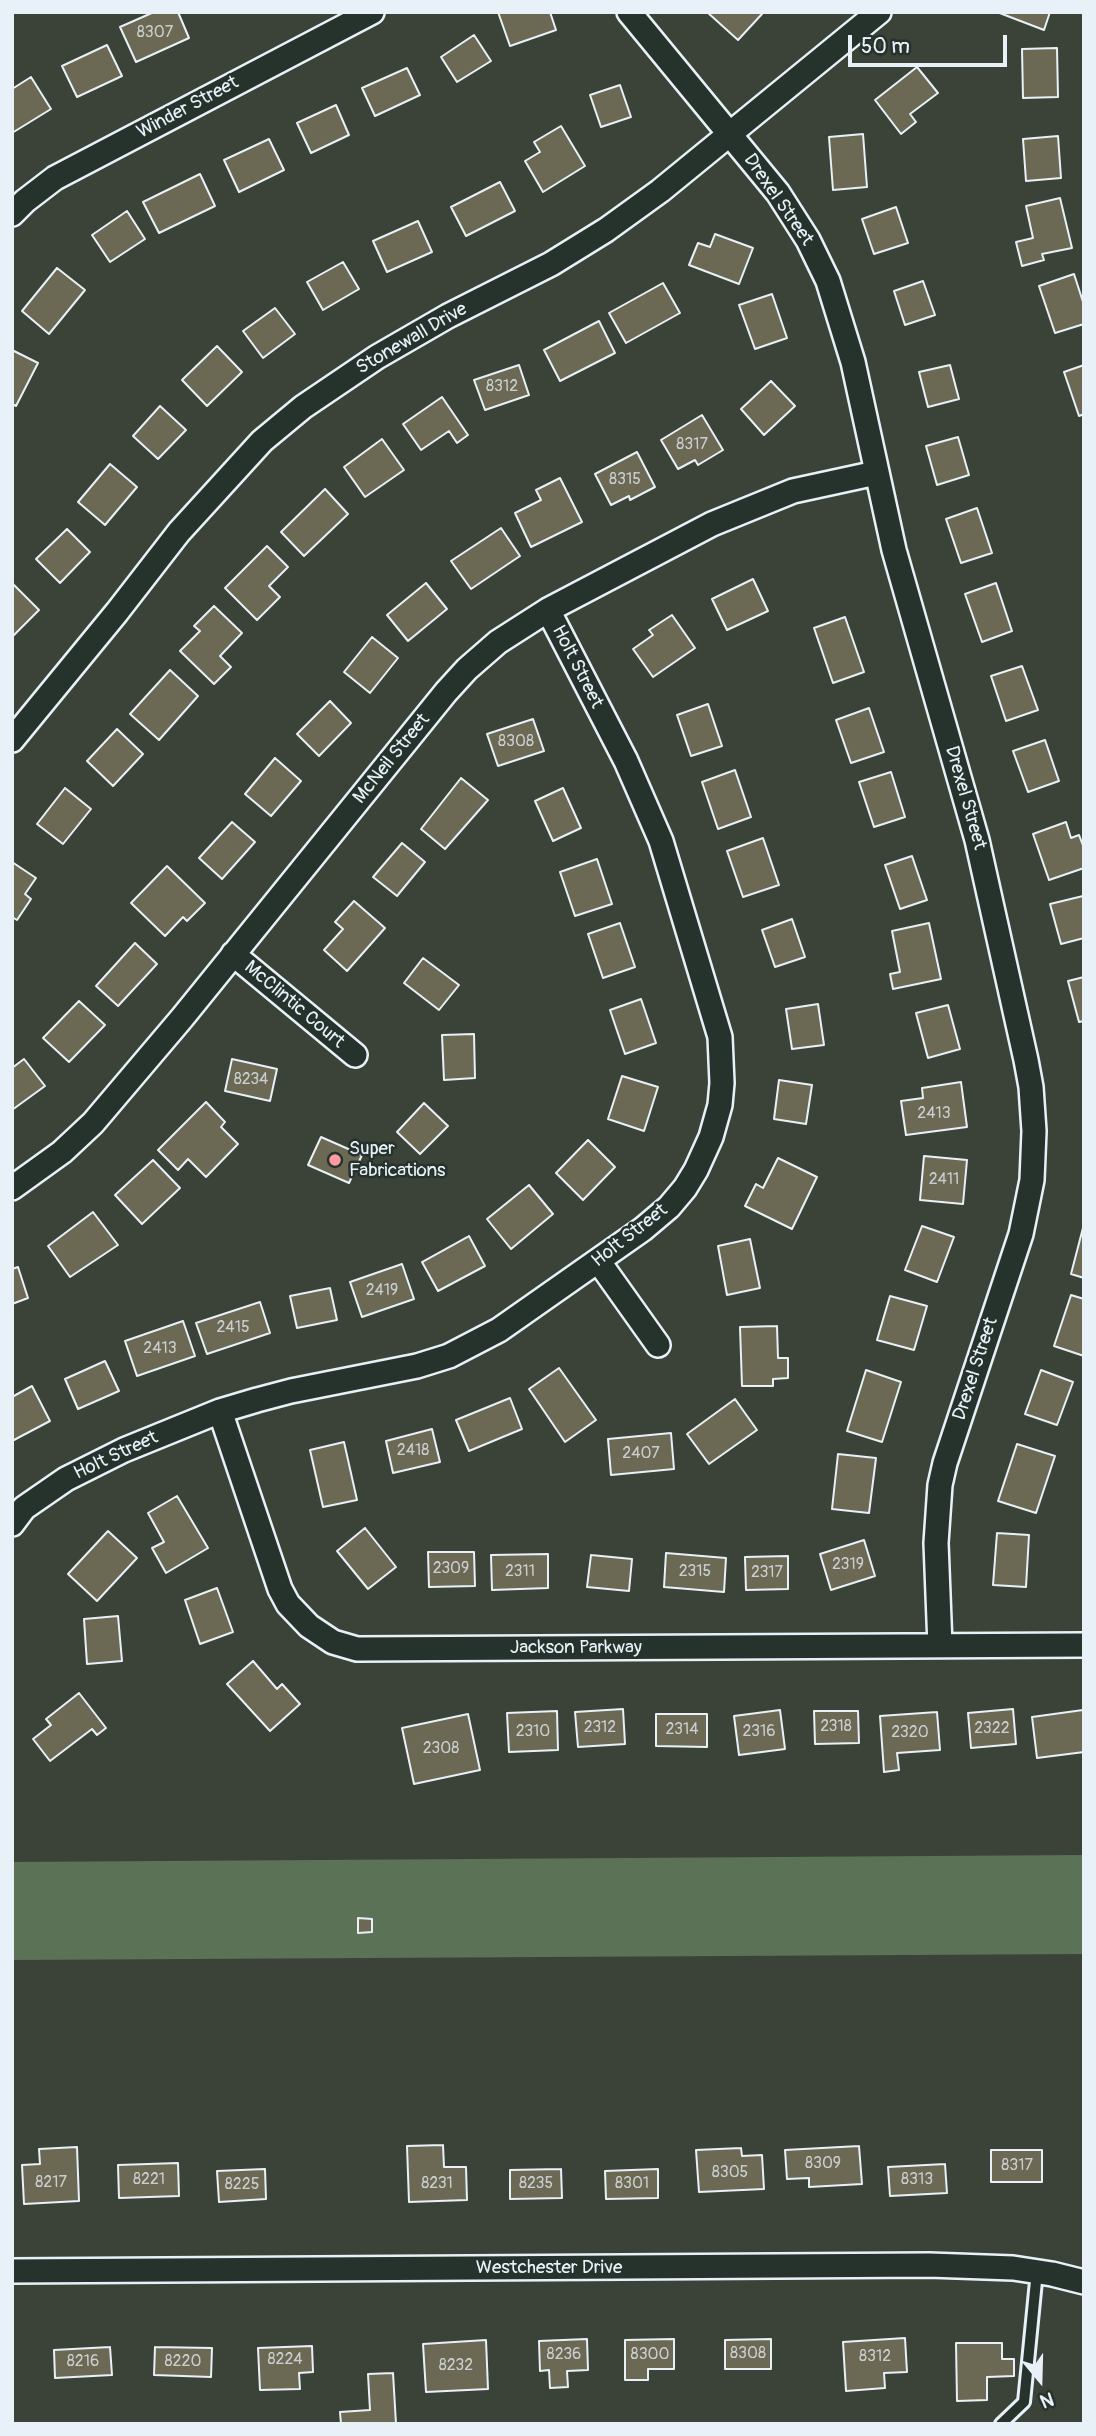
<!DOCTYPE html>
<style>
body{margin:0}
#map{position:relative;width:1096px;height:2436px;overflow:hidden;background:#3b4339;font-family:Pangolin,sans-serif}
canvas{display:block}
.frame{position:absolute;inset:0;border:14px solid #e8f1f8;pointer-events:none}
.north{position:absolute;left:1005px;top:2345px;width:70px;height:70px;-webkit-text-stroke:5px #26332d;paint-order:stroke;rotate:161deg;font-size:19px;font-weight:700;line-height:28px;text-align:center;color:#e8f1f8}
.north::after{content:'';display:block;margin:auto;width:24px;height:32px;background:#e8f1f8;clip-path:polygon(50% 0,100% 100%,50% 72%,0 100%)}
.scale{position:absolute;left:848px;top:35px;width:159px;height:32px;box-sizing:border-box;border:4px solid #e8f1f8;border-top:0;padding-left:9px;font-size:21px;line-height:24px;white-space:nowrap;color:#e8f1f8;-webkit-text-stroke:5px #26332d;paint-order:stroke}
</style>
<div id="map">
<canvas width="1096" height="2436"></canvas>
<div class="frame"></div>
<div class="north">N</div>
<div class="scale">50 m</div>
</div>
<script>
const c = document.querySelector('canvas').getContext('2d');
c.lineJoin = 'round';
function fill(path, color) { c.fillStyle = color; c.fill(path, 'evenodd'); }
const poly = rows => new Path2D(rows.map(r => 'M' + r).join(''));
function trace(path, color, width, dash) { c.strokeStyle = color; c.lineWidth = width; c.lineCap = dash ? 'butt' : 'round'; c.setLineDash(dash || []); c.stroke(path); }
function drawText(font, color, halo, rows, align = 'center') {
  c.font = font + ' Pangolin,sans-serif'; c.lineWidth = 5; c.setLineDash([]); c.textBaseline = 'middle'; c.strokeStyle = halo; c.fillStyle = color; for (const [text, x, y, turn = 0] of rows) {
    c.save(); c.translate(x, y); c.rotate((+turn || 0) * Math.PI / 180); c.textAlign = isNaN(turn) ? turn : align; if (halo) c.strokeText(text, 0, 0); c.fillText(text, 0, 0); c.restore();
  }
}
fill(poly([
 [1084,1855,1084,1954,12,1960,12,1862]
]), '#5b7257');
const building = poly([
 [154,12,178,12,189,38,136,62,120,27,154,12],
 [498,12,550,12,556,30,510,46,498,12],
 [707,12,761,12,762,14,738,40,707,12],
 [997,12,1050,12,1044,30,997,12],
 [474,35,491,61,457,82,441,57,474,35],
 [107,45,122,76,77,97,62,66,107,45],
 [1057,48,1058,97,1023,98,1022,49,1057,48],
 [917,67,938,93,910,114,916,122,901,134,875,100,917,67],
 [407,68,420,95,375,116,362,88,407,68],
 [31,77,51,109,12,133,12,89,31,77],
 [620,85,631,117,601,127,590,95,620,85],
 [336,105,349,135,311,153,297,123,336,105],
 [561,126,585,166,543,192,525,161,540,152,534,142,561,126],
 [863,134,867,187,833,190,829,137,863,134],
 [1058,136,1061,178,1026,181,1023,139,1058,136],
 [269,139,284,170,239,192,224,160,269,139],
 [200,174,215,206,159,233,143,202,200,174],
 [500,182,515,211,466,236,451,207,500,182],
 [1060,198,1072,248,1042,254,1044,260,1022,266,1016,242,1033,238,1026,206,1060,198],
 [896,207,908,243,874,254,862,219,896,207],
 [127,211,145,239,110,262,92,235,127,211],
 [418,221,432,252,387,272,373,241,418,221],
 [715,234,753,248,739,284,689,265,698,243,710,247,715,234],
 [343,262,359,289,323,310,307,282,343,262],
 [57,268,85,290,49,334,22,311,57,268],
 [1074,274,1084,305,1084,324,1055,333,1039,286,1074,274],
 [923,281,935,315,905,325,894,291,923,281],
 [663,283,680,313,626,343,609,313,663,283],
 [772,294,787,338,755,349,739,305,772,294],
 [275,308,295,334,263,358,243,331,275,308],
 [599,321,615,353,560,381,544,350,599,321],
 [217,346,242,372,207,406,182,380,217,346],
 [12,350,38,363,16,406,12,404,12,350],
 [519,365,529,395,485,410,474,380,519,365],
 [950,365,959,399,928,407,919,372,950,365],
 [1084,365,1084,414,1079,416,1064,372,1084,365],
 [771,381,795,406,764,435,741,409,771,381],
 [442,397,468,435,457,443,449,431,421,450,403,424,442,397],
 [160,406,186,430,158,459,133,436,160,406],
 [702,415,723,450,698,465,695,460,678,469,661,440,702,415],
 [958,437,969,475,937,485,926,446,958,437],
 [382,439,404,470,365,497,344,467,382,439],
 [637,452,655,487,630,500,629,496,611,505,595,474,637,452],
 [110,464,137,487,105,525,78,502,110,464],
 [560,478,582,522,531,547,515,513,541,500,536,490,560,478],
 [325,489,348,514,304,556,281,532,325,489],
 [977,508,992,553,961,563,946,519,977,508],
 [501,528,520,556,471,589,451,561,501,528],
 [67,529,90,552,60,583,36,559,67,529],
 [267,546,288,567,269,586,280,597,257,620,225,588,267,546],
 [753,579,768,611,727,630,712,599,753,579],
 [12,583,39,610,12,637,12,583],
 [426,583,447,609,408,641,387,615,426,583],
 [996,583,1012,631,982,642,965,594,996,583],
 [214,606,242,633,220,656,231,667,214,684,180,651,200,631,194,626,214,606],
 [672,615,695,648,653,677,633,649,653,635,649,630,672,615],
 [845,617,864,672,833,683,814,628,845,617],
 [372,637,398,658,370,693,344,672,372,637],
 [1022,666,1038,710,1006,721,991,676,1022,666],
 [170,670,198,696,159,740,130,714,170,670],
 [330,701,351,723,319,756,297,734,330,701],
 [708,704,722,746,691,756,677,715,708,704],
 [869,708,884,752,851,763,836,720,869,708],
 [533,719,544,751,498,766,487,734,533,719],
 [117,729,143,754,113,786,87,761,117,729],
 [1045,740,1059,781,1028,792,1013,751,1045,740],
 [275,758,301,781,271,816,245,794,275,758],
 [735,770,751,817,718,829,702,782,735,770],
 [891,772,905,817,874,827,859,782,891,772],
 [461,778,488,800,445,849,421,829,461,778],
 [65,788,91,809,63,844,37,824,65,788],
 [563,788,581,828,553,841,535,801,563,788],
 [232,822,255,842,222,879,199,858,232,822],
 [1066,822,1071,838,1079,835,1084,848,1084,868,1049,880,1033,834,1066,822],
 [763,838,779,885,743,897,727,851,763,838],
 [402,843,425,862,397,896,373,877,402,843],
 [912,856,927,900,900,909,885,865,912,856],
 [597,859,612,904,575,916,560,872,597,859],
 [12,862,36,878,25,894,31,899,17,920,12,917,12,862],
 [167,866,205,903,187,921,183,917,165,936,131,903,167,866],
 [1083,896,1084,938,1061,944,1050,904,1083,896],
 [354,901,385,928,347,971,324,950,343,929,335,922,354,901],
 [792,919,805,957,775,967,762,930,792,919],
 [620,923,635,967,603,978,588,934,620,923],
 [929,923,941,979,893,989,890,974,900,972,892,931,929,923],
 [135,943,157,964,118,1006,96,986,135,943],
 [423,958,459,985,439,1010,404,983,423,958],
 [1084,977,1084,1021,1079,1022,1068,981,1084,977],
 [641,999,656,1043,625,1054,610,1010,641,999],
 [79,1001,105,1025,69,1062,43,1038,79,1001],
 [818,1004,824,1045,792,1049,786,1009,818,1004],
 [948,1005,960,1049,928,1058,916,1013,948,1005],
 [474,1034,475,1078,444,1080,442,1035,474,1034],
 [24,1059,45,1086,12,1110,12,1068,24,1059],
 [232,1059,277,1069,270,1101,225,1091,232,1059],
 [622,1076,658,1087,644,1131,608,1119,622,1076],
 [779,1080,812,1085,806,1124,774,1119,779,1080],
 [961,1082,967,1127,906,1135,901,1101,923,1098,922,1088,961,1082],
 [206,1102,225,1122,221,1127,238,1144,206,1177,188,1159,178,1170,158,1150,206,1102],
 [424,1103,448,1126,420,1154,397,1132,424,1103],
 [321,1137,362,1155,349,1183,308,1165,321,1137],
 [588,1140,615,1167,583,1200,556,1173,588,1140],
 [924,1156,967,1160,963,1204,920,1200,924,1156],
 [778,1158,817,1177,792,1229,745,1206,756,1184,763,1188,778,1158],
 [153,1160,180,1188,142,1224,115,1195,153,1160],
 [529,1185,553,1214,511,1249,487,1219,529,1185],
 [93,1212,118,1245,70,1277,48,1246,93,1212],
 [1084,1224,1084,1278,1071,1274,1084,1224],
 [922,1226,954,1237,937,1282,905,1270,922,1226],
 [469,1236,485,1266,438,1291,422,1262,469,1236],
 [750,1239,760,1288,727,1295,718,1246,750,1239],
 [402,1264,414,1299,362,1317,350,1282,402,1264],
 [18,1267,28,1298,12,1304,12,1269,18,1267],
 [330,1288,337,1320,297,1328,290,1296,330,1288],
 [1071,1295,1084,1299,1084,1356,1054,1346,1071,1295],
 [890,1296,927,1306,914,1350,877,1340,890,1296],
 [260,1302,270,1333,207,1354,196,1323,260,1302],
 [183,1321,195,1356,137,1376,125,1341,183,1321],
 [777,1326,778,1358,788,1358,788,1378,773,1379,773,1386,742,1386,740,1327,777,1326],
 [105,1361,119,1391,78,1409,65,1379,105,1361],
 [559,1368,596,1420,565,1442,529,1389,559,1368],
 [866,1370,901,1382,882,1442,847,1431,866,1370],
 [1041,1370,1073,1382,1057,1425,1025,1414,1041,1370],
 [32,1386,50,1421,12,1441,12,1397,32,1386],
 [510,1398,522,1429,469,1451,456,1420,510,1398],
 [735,1399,757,1430,709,1464,687,1434,735,1399],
 [432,1429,440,1462,393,1473,386,1441,432,1429],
 [671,1433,674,1469,611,1475,608,1439,671,1433],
 [344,1442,357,1500,323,1507,310,1450,344,1442],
 [1017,1444,1055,1456,1036,1513,998,1501,1017,1444],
 [838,1454,876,1458,869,1513,832,1509,838,1454],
 [177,1496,208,1548,166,1573,152,1548,164,1542,148,1513,177,1496],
 [365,1528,396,1567,368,1589,337,1551,365,1528],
 [108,1531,137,1558,97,1601,68,1574,108,1531],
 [997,1533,1029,1535,1026,1587,993,1585,997,1533],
 [864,1540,875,1576,831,1590,820,1554,864,1540],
 [428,1552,474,1552,475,1586,429,1587,428,1552],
 [666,1553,726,1558,724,1592,664,1587,666,1553],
 [548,1554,548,1588,492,1590,491,1555,548,1554],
 [591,1555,632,1559,629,1591,587,1587,591,1555],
 [788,1556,788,1589,746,1590,745,1557,788,1556],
 [217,1588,233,1632,200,1644,185,1600,217,1588],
 [118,1616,122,1661,87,1664,84,1619,118,1616],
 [253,1661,277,1689,282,1684,300,1704,270,1731,227,1684,253,1661],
 [79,1693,106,1728,97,1735,92,1729,50,1761,33,1739,51,1725,46,1719,79,1693],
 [623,1709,625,1744,578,1747,575,1712,623,1709],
 [1013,1709,1016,1744,971,1748,968,1713,1013,1709],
 [780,1710,785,1749,739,1755,734,1716,780,1710],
 [1083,1710,1084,1752,1037,1758,1032,1717,1083,1710],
 [557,1711,558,1750,509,1752,507,1713,557,1711],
 [814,1711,858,1711,859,1743,815,1744,814,1711],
 [937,1712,940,1750,897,1753,899,1770,884,1772,880,1716,937,1712],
 [468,1714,480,1770,414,1784,402,1728,468,1714],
 [656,1714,707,1714,707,1747,656,1746,656,1714],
 [358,1918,372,1919,372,1932,358,1933,358,1918],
 [443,2145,444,2167,466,2167,467,2200,409,2202,407,2146,443,2145],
 [859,2146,862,2184,809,2187,809,2178,787,2179,785,2150,859,2146],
 [77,2147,79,2201,24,2204,22,2165,40,2164,39,2149,77,2147],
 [741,2148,742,2156,762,2155,764,2189,699,2192,696,2150,741,2148],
 [991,2150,1042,2150,1042,2182,991,2182,991,2150],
 [178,2163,179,2196,119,2198,118,2165,178,2163],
 [945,2164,947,2193,890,2196,888,2167,945,2164],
 [265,2169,266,2199,219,2202,217,2171,265,2169],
 [561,2169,562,2198,510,2199,510,2170,561,2169],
 [658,2169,658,2198,606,2199,605,2171,658,2169],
 [905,2338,907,2372,884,2373,885,2388,846,2391,843,2342,905,2338],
 [587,2339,588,2370,567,2371,568,2387,550,2388,549,2370,540,2371,539,2341,587,2339],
 [674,2339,674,2369,648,2369,648,2380,625,2380,625,2340,674,2339],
 [771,2339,771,2369,725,2369,725,2340,771,2339],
 [486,2340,488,2389,426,2392,423,2344,486,2340],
 [956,2343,1002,2343,1002,2359,1014,2359,1014,2376,987,2377,987,2400,957,2401,956,2343],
 [312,2346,313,2372,299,2373,300,2389,260,2390,258,2348,312,2346],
 [110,2347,112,2375,55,2378,54,2350,110,2347],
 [155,2347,212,2348,211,2377,154,2375,155,2347],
 [393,2373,396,2424,341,2424,340,2412,370,2410,368,2374,393,2373]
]);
fill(building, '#6b6854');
trace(building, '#e8f1f8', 2);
const service = poly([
 [1001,2424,1024,2402,1037,2271]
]);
const minor = poly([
 [629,12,778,193,808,240,828,281,853,362,894,550,977,840,1026,1060,1031,1087,1034,1131,1032,1180,1021,1234,945,1463,940,1485,936,1543,940,1646],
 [12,214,25,201,55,178,372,12],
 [12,740,117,612,179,532,262,441,303,407,377,357,448,316,551,264,606,230,660,191,879,12],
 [233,954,355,1055],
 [12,1188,62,1152,93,1123,182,1018,446,692,467,669,498,642,548,610,712,524,793,491,876,473],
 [599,1262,658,1345],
 [220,1411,280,1589,288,1604,309,1626,333,1642,357,1649,1084,1645],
 [12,1524,24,1508,66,1479,124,1450,220,1411,257,1400,291,1391,417,1366,449,1356,499,1330,643,1229,669,1207,685,1188,696,1170,711,1137,720,1105,722,1083,720,1037,661,841,626,761,548,610],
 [12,2271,929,2265,1013,2268,1052,2274,1084,2282]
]);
trace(service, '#e8f1f8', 16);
trace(minor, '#e8f1f8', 28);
trace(service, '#26332d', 10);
trace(minor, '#26332d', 23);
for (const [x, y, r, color] of [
 [335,1160,7,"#ff9aa2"]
]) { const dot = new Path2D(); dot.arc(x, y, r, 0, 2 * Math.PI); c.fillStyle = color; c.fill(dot); trace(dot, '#26332d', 2.5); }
drawText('16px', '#c9cfcf', null, [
 ["8307",155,33],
 ["8312",502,387],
 ["8317",692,445],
 ["8315",625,480],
 ["8308",516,742],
 ["8234",251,1080],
 ["2413",934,1114],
 ["2411",944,1180],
 ["2419",382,1291],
 ["2415",233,1328],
 ["2413",160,1349],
 ["2418",413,1451],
 ["2407",641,1454],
 ["2319",848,1565],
 ["2309",451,1569],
 ["2311",520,1572],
 ["2315",695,1572],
 ["2317",767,1573],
 ["2318",836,1727],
 ["2312",600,1728],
 ["2322",992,1729],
 ["2314",682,1730],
 ["2310",533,1732],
 ["2316",759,1732],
 ["2320",910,1733],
 ["2308",441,1749],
 ["8309",823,2164],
 ["8317",1017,2166],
 ["8305",730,2173],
 ["8221",149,2180],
 ["8313",917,2180],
 ["8217",51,2183],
 ["8231",437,2184],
 ["8235",536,2184],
 ["8301",632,2184],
 ["8225",242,2185],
 ["8308",748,2354],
 ["8236",564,2355],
 ["8300",650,2355],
 ["8312",875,2357],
 ["8224",285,2360],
 ["8216",83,2362],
 ["8220",183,2362],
 ["8232",456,2366]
]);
drawText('19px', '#e8f1f8', '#26332d', [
 ["Winder Street",188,108,-28],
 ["Drexel Street",778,200,55],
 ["Stonewall Drive",412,339,-30],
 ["Holt Street",577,667,63],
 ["McNeil Street",392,759,-51],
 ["Drexel Street",965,798,74],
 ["McClintic Court",294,1005,40],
 ["Holt Street",630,1236,-38],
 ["Drexel Street",976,1369,-72],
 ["Holt Street",116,1456,-25],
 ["Jackson Parkway",576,1648],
 ["Westchester Drive",549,2268]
]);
drawText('19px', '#e8f1f8', '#26332d', [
 ["Super",349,1149],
 ["Fabrications",349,1171]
], 'left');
</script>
